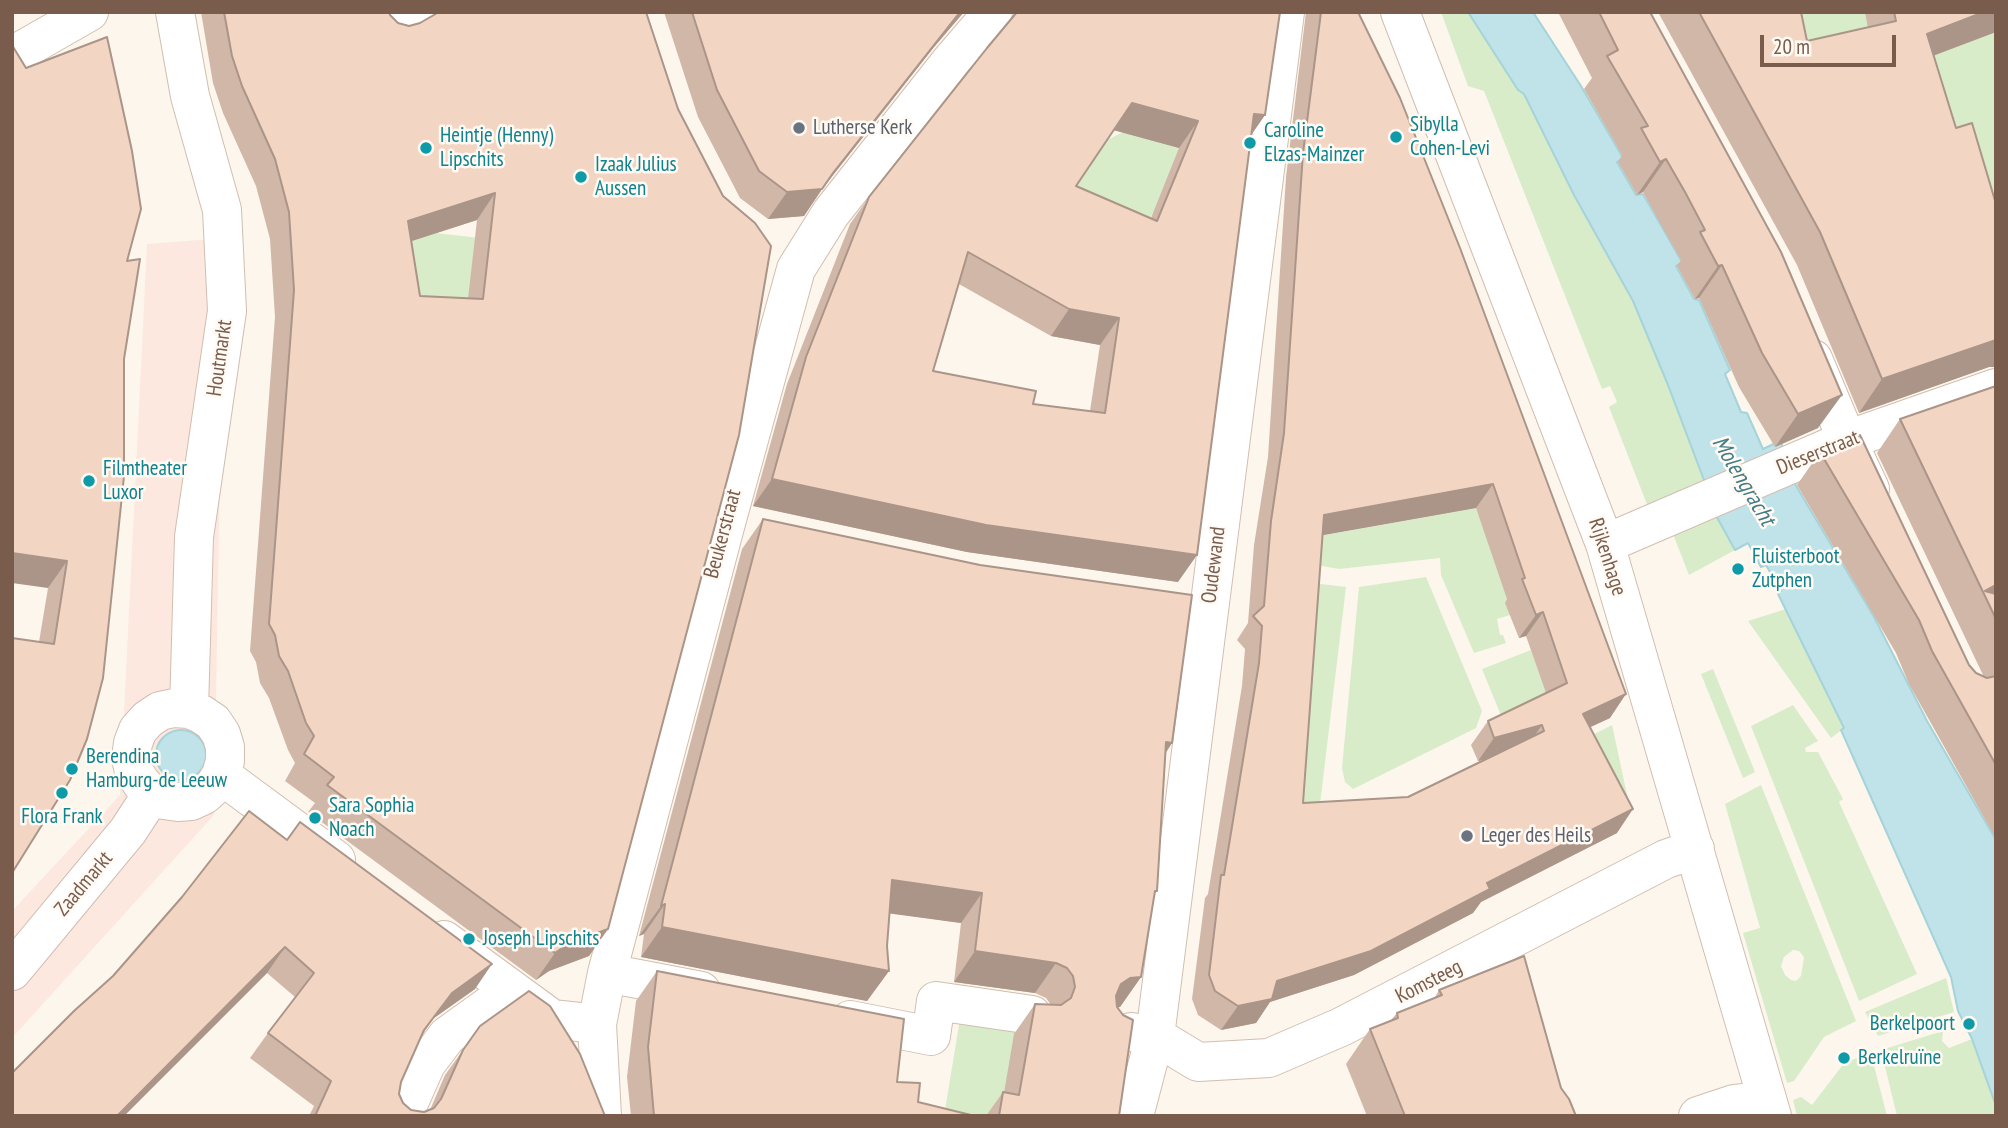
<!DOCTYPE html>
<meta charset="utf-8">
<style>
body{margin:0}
#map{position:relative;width:2008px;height:1128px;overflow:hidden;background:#fdf6ec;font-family:"PT Sans Narrow",sans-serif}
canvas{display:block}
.frame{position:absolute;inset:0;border:14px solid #7a5c4d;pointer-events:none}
.scale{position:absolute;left:1760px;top:35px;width:136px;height:32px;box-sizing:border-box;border:4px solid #7a5c4d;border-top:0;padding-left:9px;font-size:21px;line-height:24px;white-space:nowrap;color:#7a5c4d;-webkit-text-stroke:5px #fffaf3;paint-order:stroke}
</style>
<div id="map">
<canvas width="2008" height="1128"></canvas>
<div class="frame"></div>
<div class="scale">20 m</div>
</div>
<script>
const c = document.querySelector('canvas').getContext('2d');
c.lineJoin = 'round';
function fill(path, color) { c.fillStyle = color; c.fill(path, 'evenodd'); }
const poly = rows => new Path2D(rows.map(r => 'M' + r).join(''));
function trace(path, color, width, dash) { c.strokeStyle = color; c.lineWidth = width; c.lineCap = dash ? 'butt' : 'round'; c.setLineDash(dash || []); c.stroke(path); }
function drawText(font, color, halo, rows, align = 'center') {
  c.font = font + ' "PT Sans Narrow",sans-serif'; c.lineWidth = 5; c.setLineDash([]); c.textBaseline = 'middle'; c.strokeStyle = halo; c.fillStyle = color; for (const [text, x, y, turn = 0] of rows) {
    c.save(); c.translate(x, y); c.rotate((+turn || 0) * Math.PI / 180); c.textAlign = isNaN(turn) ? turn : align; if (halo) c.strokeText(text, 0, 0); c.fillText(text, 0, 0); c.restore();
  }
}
fill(poly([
 [224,238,214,815,12,1038,12,911,120,795,147,244]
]), '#fde8e0');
fill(poly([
 [1441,12,1468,12,1518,89,1524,94,1574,195,1633,301,1654,348,1707,488,1650,512,1609,407,1617,402,1610,386,1602,389,1484,91,1468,86],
 [1747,12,1872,12,1903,67,1996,32,1996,250],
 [1137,125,1168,145,1179,148,1167,220,1152,214,1138,248,1052,219,1103,142],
 [436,233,523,243,465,327,393,323,390,248],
 [1476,508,1512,601,1510,615,1497,619,1500,635,1503,635,1506,643,1474,653,1441,575,1440,558,1339,569,1306,563,1307,538],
 [1713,510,1735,550,1689,575,1671,529],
 [1426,577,1482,711,1476,728,1353,789,1345,782,1342,768,1359,587],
 [1304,582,1346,587,1318,821,1267,910],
 [1786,609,1844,728,1831,738,1748,621],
 [1531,650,1551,706,1511,740,1482,669],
 [1713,669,1755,772,1743,778,1701,674],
 [1793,705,1818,741,1805,748,1806,752,1818,752,1843,799,1839,802,1917,974,1859,1001,1751,726],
 [1612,725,1631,813,1575,744],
 [1761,785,1856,1021,1824,1037,1794,1081,1787,1083,1743,933,1760,928,1725,804],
 [1793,950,1799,951,1804,957,1801,976,1796,981,1791,980,1785,975,1781,966,1784,957],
 [1946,978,1954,1012,1878,1036,1865,1012],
 [960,1019,1018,1028,1000,1116,944,1116],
 [1943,1031,1942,1041,1949,1048,1972,1039,1996,1106,1996,1116,1897,1116,1881,1050],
 [1871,1054,1887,1116,1797,1116,1793,1100,1801,1097,1812,1105,1845,1062]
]), '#d8ecc9');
const water = poly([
 [1468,12,1533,12,1581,86,1623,158,1617,162,1636,195,1643,194,1682,262,1676,266,1694,299,1699,300,1730,370,1725,374,1741,412,1747,413,1763,449,1780,441,1799,481,1795,484,1874,617,1927,721,1996,840,1996,1106,1972,1039,1958,1011,1951,977,1841,730,1844,728,1778,594,1781,591,1766,565,1761,567,1748,543,1735,550,1713,510,1707,488,1668,385,1633,301,1574,195,1524,94,1518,90,1468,12],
 '156 755a25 25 0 1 1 50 0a25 25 0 1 1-50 0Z'
]);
fill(water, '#bfe3e8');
trace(water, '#a5d3da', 2);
const minor = poly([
 [175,12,190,96,222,210,227,311,194,537,189,709],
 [1400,12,1605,544,1772,1116],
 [390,31,424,12],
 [12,56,89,12],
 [1813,359,1847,440,1870,489],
 [1605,544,1847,440,1996,388],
 [221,775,336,860],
 [444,940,552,1019,597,1024],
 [12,971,128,831,152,794,164,800,178,802,191,801,204,795,214,786,221,775,225,761,225,747,221,734,213,722,201,714,189,709,174,708,160,711,148,719,138,730,133,743,131,758,134,772,142,784,152,794],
 [607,973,701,991],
 [850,1020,931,1036,936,1001,1032,1015],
 [1131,1032,1155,1036,1198,1062,1269,1058,1341,1027,1666,859,1695,849],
 [403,1116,426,1064,447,1036,511,990],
 [602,1116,597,1024,607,973,726,523,796,269,831,213,951,61,993,12],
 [1134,1116,1155,1036,1285,12],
 [1698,1116,1734,1104,1766,1100]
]);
trace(minor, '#d1beb0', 40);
trace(minor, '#fff', 38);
fill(poly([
 [201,12,389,12,390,15,398,23,409,26,646,12,608,929,589,956,549,971,536,980,308,812,315,803,285,781,295,763,288,750,269,698,260,683,256,662,250,651,275,317,270,239,256,186,223,113,213,83],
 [477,220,468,299,420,296,412,241],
 [664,12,964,12,934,47,823,188,804,216,768,219,740,198,698,117],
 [1014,12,1280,12,1265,115,1252,134,1178,582,967,552,753,506,787,384,850,224,869,197,1015,15],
 [1114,130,1179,148,1151,218,1076,186],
 [959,284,1051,336,1100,345,1090,411,1033,404,933,371],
 [1306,12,1358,12,1610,718,1590,727,1617,833,1481,902,1473,913,1354,975,1270,1002,1256,1023,1221,1030,1198,1015,1192,999,1205,898,1208,894,1242,686,1245,649,1237,640,1248,623,1254,545,1268,457,1286,177],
 [1476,508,1507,599,1505,603,1519,638,1526,636,1546,693,1488,721,1471,745,1478,761,1484,760,1408,797,1303,803,1322,535],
 [1558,12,1650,12,1818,428,1775,447,1739,387,1699,298,1695,299,1677,266,1681,260,1661,225,1643,192,1637,195,1618,162,1622,155,1584,89,1592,78],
 [1658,12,1801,12,1807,41,1868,28,1865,12,1996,12,1996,32,1933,56,1956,128,1996,204,1996,367,1989,367,1859,413,1797,265],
 [127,261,124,359,103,678,39,642,48,588],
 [1996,386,1996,839,1909,684,1896,653,1797,485,1820,452,1969,665,1976,673,1984,677,1877,453,1900,419],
 [763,519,1172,743,1166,753,1157,891,1154,895,1141,977,1120,1007,1117,1008,1119,1116,986,1116,1003,1092,1004,1093,1014,1034,1035,1004,1051,1005,1046,998,1035,993,954,982,961,923,890,913,887,946,889,971,867,1001,641,957,644,934,639,936,742,549],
 [182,897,475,989,434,1018,422,1035,401,1082,399,1094,403,1103,411,1110,424,1112,430,1110,445,1075,463,1050,605,1116,309,1116,314,1106,250,1058,268,1033,295,997,267,973,124,1116,12,1116,113,976],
 [657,971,897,1082,918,1102,975,1116,631,1116,627,1077,636,1001],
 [1439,990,1561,1088,1576,1116,1367,1116,1346,1064,1370,1029,1391,1020,1397,1013,1434,999]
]), '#d1b7a8');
fill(poly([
 [960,12,964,12,934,47,822,189,804,216,768,219,787,192,833,173],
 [1984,12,1996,12,1996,32,1903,67,1927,34],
 [1132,103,1198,121,1179,148,1113,130],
 [1254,114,1265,115,1246,142],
 [1666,159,1643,192,1637,195,1660,162],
 [495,193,477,220,390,248,408,221],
 [1722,265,1699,298,1695,299,1718,266],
 [1069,309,1119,318,1100,345,1051,336],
 [1996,340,1996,367,1989,367,1859,413,1882,379],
 [1842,395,1818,428,1775,447,1798,414],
 [772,479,1197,555,1178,582,967,552,753,506],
 [1493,484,1476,508,1307,538,1324,515],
 [12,553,67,561,48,588,12,583],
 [1996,585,1996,607,1985,591],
 [1543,612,1526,636,1519,638,1536,615],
 [1626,694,1610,718,1567,738,1583,714],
 [1542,725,1525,749,1478,761,1494,738],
 [1166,742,1172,743,1151,773],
 [1633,809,1617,833,1481,902,1473,913,1354,975,1270,1002,1256,1023,1221,1030,1238,1006,1277,981,1487,883],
 [892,880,982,893,961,923,871,911],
 [665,904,644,934,639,936,661,906],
 [662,927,889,971,867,1001,641,957],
 [608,929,589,956,549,971,536,980,555,953,568,944],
 [285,947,267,973,124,1116,117,1116],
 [975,951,1056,963,1035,993,954,982],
 [492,964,475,989,434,1018,406,1055,452,993],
 [1141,977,1120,1007,1109,1008,1121,984,1130,978]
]), '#aa9588');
const building = poly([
 [224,12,389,12,390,15,398,23,409,26,420,23,439,12,646,12,678,109,723,196,755,223,771,246,739,435,608,929,568,944,555,953,327,785,334,777,304,754,314,736,306,723,288,671,279,656,275,635,269,624,294,290,289,212,275,159,242,86,232,56,224,12],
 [495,193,483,299,420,296,408,221,495,193],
 [692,12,960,12,833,173,822,189,787,192,759,171,717,90,692,12],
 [1017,12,1280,12,1265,115,1254,114,1197,555,986,525,772,479,806,357,869,197,987,48,1017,12],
 [1132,103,1198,121,1157,221,1076,186,1132,103],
 [968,252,1069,309,1119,318,1105,413,1033,404,1036,391,933,371,968,252],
 [1321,12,1358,12,1400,98,1460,248,1626,694,1583,714,1633,809,1487,883,1490,889,1371,951,1277,981,1272,999,1238,1006,1215,991,1209,975,1221,875,1224,875,1259,663,1262,626,1253,616,1264,606,1271,521,1284,433,1303,153,1321,12],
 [1493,484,1525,578,1522,579,1536,615,1543,612,1567,683,1488,721,1494,738,1542,725,1544,731,1408,797,1303,803,1324,515,1493,484],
 [1599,12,1650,12,1781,252,1842,395,1798,414,1762,353,1722,265,1718,266,1700,232,1705,230,1685,192,1666,159,1660,162,1641,128,1648,126,1607,56,1618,50,1599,12],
 [1699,12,1801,12,1807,41,1896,21,1894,12,1984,12,1927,34,1956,128,1972,123,1996,204,1996,340,1882,379,1820,232,1699,12],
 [107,37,132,151,141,209,127,261,140,259,124,359,124,476,103,678,87,739,70,780,12,873,12,638,54,644,67,561,12,553,12,45,26,68,107,37],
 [1996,386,1996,585,1985,591,1996,594,1996,619,1900,419,1996,386],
 [1860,435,1969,665,1976,673,1987,678,1996,676,1996,765,1932,651,1919,620,1820,452,1860,435],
 [763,519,980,565,1192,595,1172,743,1166,742,1157,891,1155,891,1141,977,1130,978,1121,984,1116,996,1117,1007,1123,1015,1133,1020,1119,1116,999,1116,1003,1092,1019,1095,1035,1004,1061,1005,1071,998,1075,987,1073,976,1067,968,1056,963,975,951,982,893,892,880,887,946,889,971,662,927,665,904,661,906,763,519],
 [249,811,287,840,300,822,492,964,452,993,424,1030,401,1082,399,1094,403,1103,411,1110,424,1112,434,1108,441,1099,463,1050,480,1026,529,991,550,1006,580,1054,605,1116,315,1116,331,1081,268,1033,314,973,285,947,117,1116,12,1116,12,1073,74,1011,113,976,182,897,249,811],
 [1524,956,1561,1088,1569,1099,1576,1116,1405,1116,1370,1029,1398,1018,1397,1013,1442,995,1439,990,1524,956],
 [657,971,904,1019,897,1082,920,1083,918,1102,975,1116,654,1116,648,1047,657,971]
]);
fill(building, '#f3d5c3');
trace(building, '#aa9588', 2);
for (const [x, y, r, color] of [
 [799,128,7,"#6b7280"],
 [1396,137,7,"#0f9aa8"],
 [1250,143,7,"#0f9aa8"],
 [426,148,7,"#0f9aa8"],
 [581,177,7,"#0f9aa8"],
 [89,481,7,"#0f9aa8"],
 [1738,569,7,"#0f9aa8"],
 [72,769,7,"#0f9aa8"],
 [62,793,7,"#0f9aa8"],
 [315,818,7,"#0f9aa8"],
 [1467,836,7,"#6b7280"],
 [469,939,7,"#0f9aa8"],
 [1969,1024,7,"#0f9aa8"],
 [1844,1058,7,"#0f9aa8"]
]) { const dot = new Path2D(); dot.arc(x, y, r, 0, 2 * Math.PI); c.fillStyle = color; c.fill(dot); trace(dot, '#fffaf3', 2.5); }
drawText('21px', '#0d838f', '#fffaf3', [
 ["Sibylla",1410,125],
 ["Cohen-Levi",1410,149],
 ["Caroline",1264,131],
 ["Elzas-Mainzer",1264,155],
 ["Heintje (Henny)",440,136],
 ["Lipschits",440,160],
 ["Izaak Julius",595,165],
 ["Aussen",595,189],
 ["Filmtheater",103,469],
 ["Luxor",103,493],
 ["Fluisterboot",1752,557],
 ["Zutphen",1752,581],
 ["Berendina",86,757],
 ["Hamburg-de Leeuw",86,781],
 ["Sara Sophia",329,806],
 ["Noach",329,830],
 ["Flora Frank",62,817,"center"],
 ["Joseph Lipschits",483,939],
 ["Berkelpoort",1955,1024,"right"],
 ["Berkelruïne",1858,1058]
], 'left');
drawText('21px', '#5b616d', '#fffaf3', [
 ["Lutherse Kerk",813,128],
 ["Leger des Heils",1481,836]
], 'left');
drawText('21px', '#7a5c4d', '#fffaf3', [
 ["Houtmarkt",220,358,-82],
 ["Dieserstraat",1818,453,-22],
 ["Beukerstraat",723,534,-75],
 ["Rijkenhage",1607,557,72],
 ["Oudewand",1214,565,-83],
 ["Zaadmarkt",84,884,-50],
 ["Komsteeg",1429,982,-27]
]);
drawText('italic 23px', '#437c86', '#fffaf3', [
 ["Molengracht",1743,481,59]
]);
</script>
